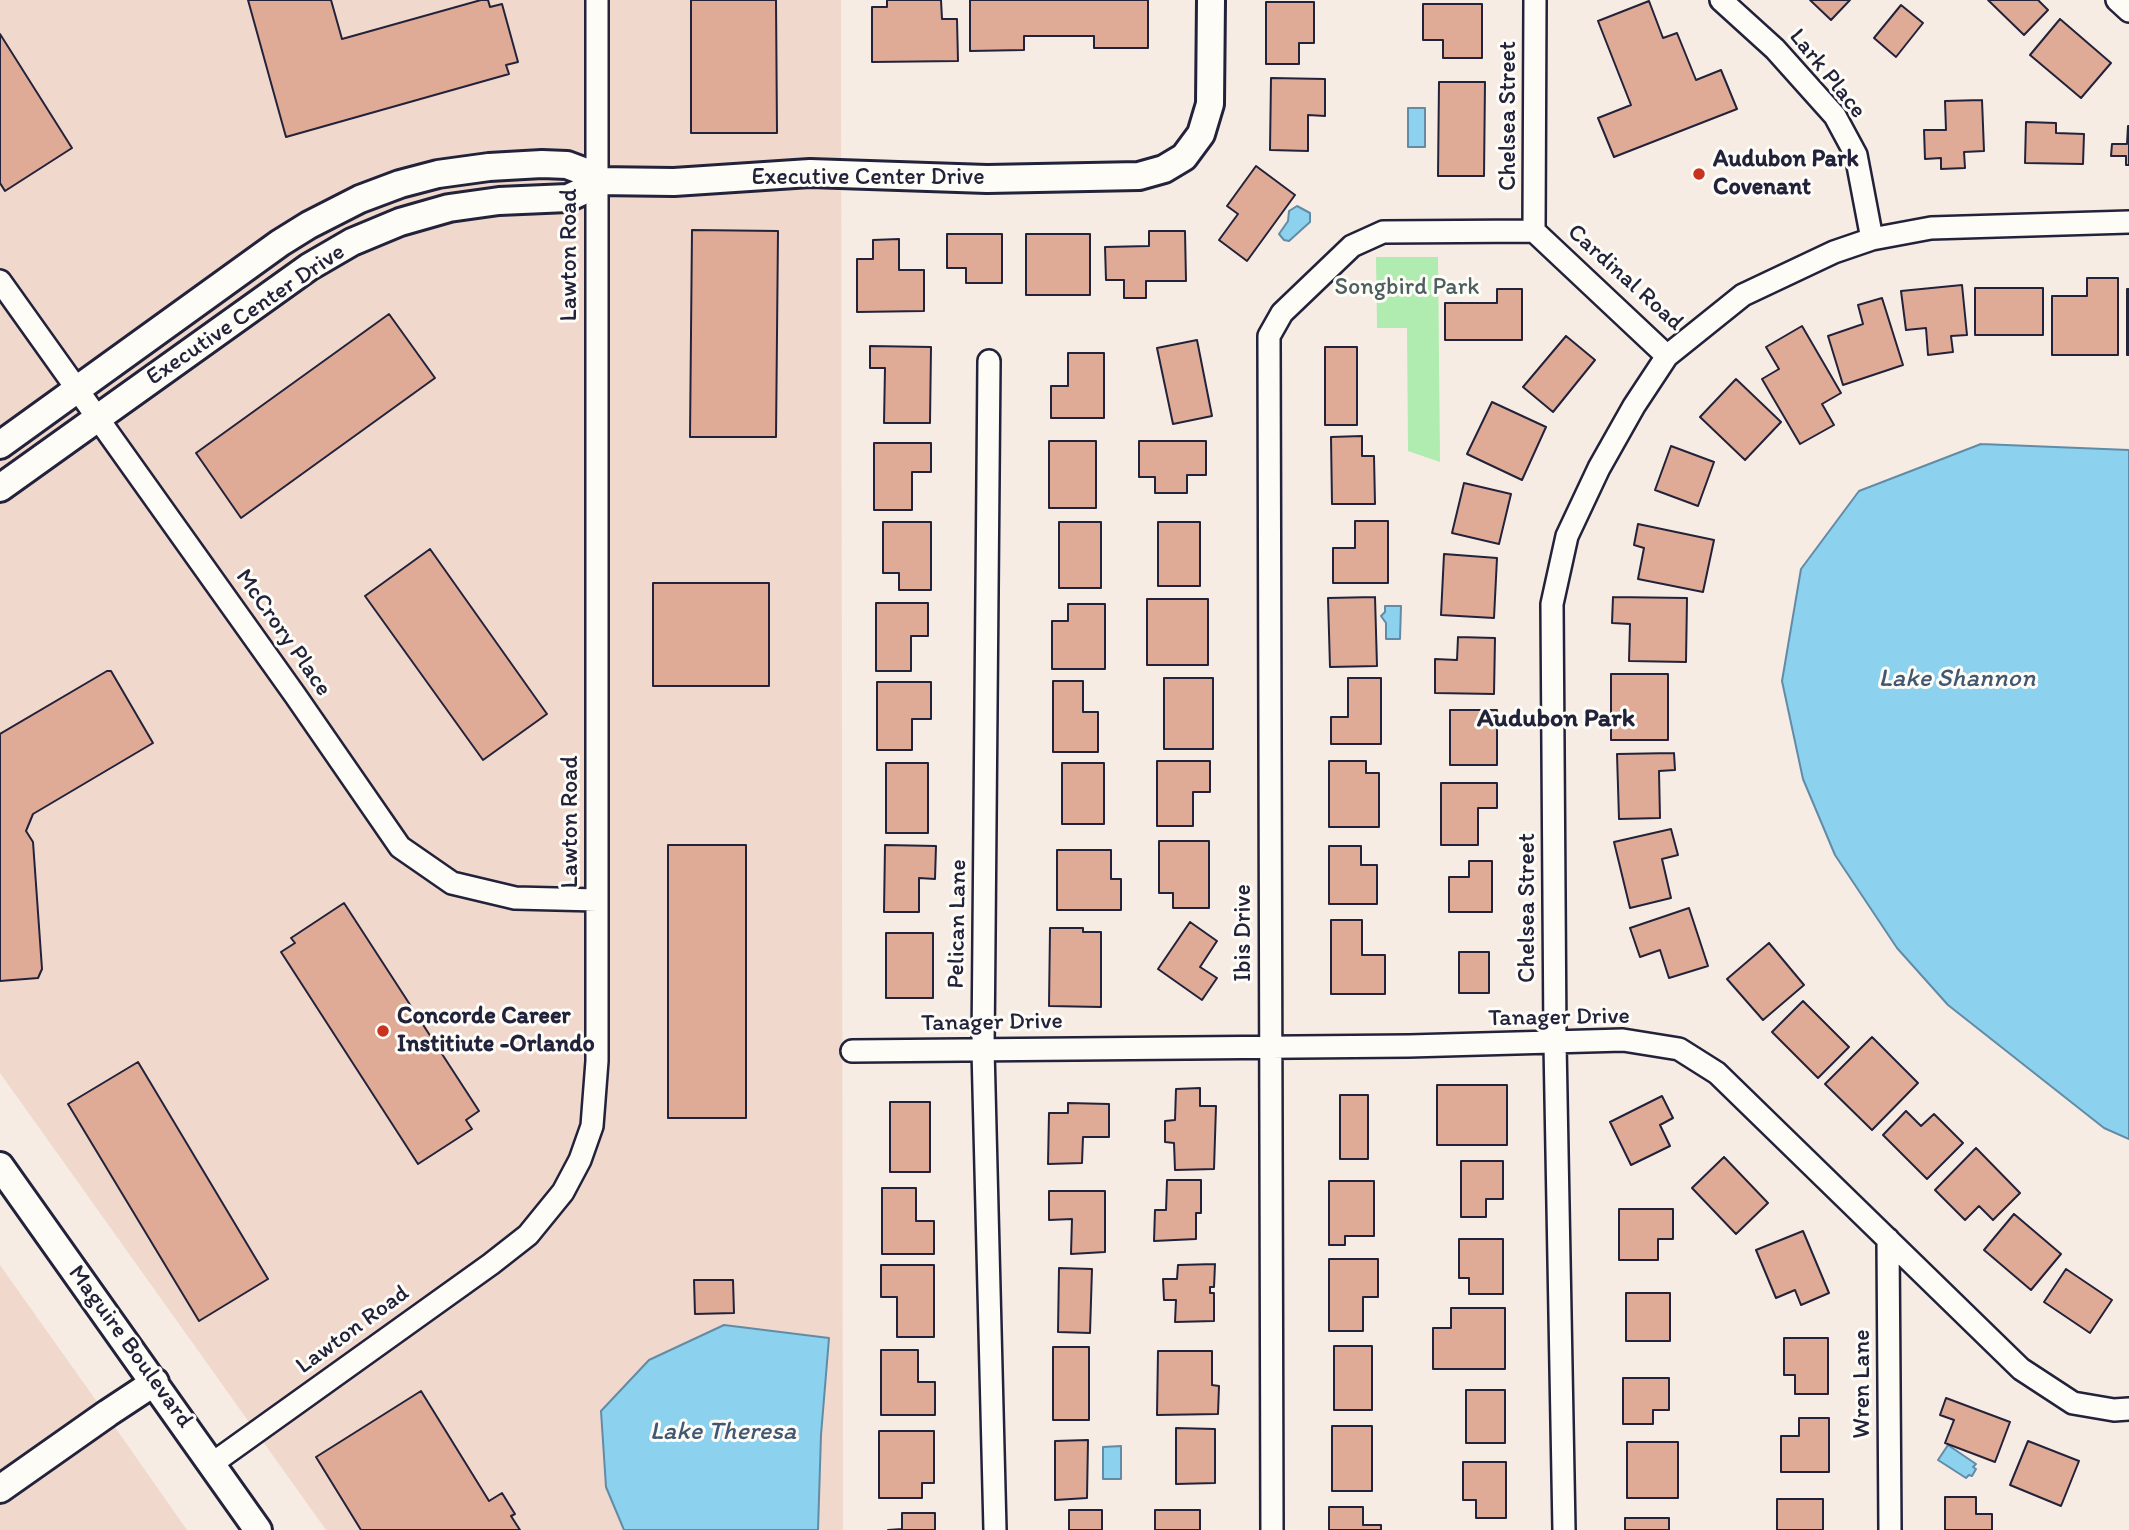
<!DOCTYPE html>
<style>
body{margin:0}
canvas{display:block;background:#f7ece4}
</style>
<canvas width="2129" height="1530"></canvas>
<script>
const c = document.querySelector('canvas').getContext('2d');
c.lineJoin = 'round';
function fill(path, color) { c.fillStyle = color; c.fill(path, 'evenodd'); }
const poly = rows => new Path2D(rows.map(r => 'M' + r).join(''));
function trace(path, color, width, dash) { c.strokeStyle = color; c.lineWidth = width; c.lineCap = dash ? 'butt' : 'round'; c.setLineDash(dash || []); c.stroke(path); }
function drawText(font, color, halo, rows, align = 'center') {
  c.font = font + ' Itim,sans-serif'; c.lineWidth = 6; c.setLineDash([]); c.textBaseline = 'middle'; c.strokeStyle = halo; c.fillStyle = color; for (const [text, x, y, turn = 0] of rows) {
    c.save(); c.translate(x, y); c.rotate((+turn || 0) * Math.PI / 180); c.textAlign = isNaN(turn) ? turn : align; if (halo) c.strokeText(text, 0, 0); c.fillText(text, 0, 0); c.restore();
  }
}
fill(poly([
 [0,0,841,0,843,1530,326,1530,0,1073],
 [0,1265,117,1430,187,1530,0,1530]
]), '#f0d8cd');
fill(poly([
 [1376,257,1438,257,1440,462,1408,451,1407,328,1377,328]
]), '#b0ebb0');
const water = poly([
 [1408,108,1425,108,1425,147,1408,147,1408,108],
 [1297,206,1310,213,1310,222,1289,241,1284,240,1279,234,1288,221,1289,211,1297,206],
 [1981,444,2129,450,2129,1139,2104,1128,1948,1005,1897,948,1835,855,1803,779,1782,681,1801,569,1859,491,1981,444],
 [1385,606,1401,606,1400,639,1386,639,1386,623,1381,616,1385,612,1385,606],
 [724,1325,829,1338,821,1435,818,1530,624,1530,606,1487,601,1411,649,1360,724,1325],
 [1948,1445,1976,1464,1973,1467,1976,1469,1972,1476,1969,1475,1966,1478,1938,1460,1948,1445],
 [1121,1446,1121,1479,1103,1479,1103,1447,1121,1446]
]);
fill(water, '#8cd1ee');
trace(water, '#628ba6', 2);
const building = poly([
 [248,0,331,0,342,39,481,0,488,0,490,7,502,4,518,62,506,65,509,74,286,137,248,0],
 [691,0,776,0,777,133,691,133,691,0],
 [887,0,941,0,942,19,957,19,958,61,872,62,872,7,887,7,887,0],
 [970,0,1148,0,1148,48,1094,48,1094,36,1024,36,1024,50,970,51,970,0],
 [1810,0,1850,0,1831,20,1810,0],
 [1988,0,2038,0,2048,10,2024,35,1988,0],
 [1649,1,1663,38,1677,33,1696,80,1721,70,1737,109,1614,157,1598,118,1631,105,1598,21,1649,1],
 [1266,2,1314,2,1314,43,1299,43,1299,64,1266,64,1266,2],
 [1423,4,1482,4,1482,58,1443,58,1443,40,1423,40,1423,4],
 [1901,5,1923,23,1896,57,1874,38,1901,5],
 [2060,19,2111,63,2081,98,2030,55,2060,19],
 [0,34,72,148,5,191,0,183,0,34],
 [1271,78,1325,79,1325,116,1308,115,1308,151,1270,150,1271,78],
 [1439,82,1485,82,1484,176,1438,176,1439,82],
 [1982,100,1984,151,1964,152,1965,168,1941,169,1941,158,1925,159,1924,130,1946,130,1945,101,1982,100],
 [2026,122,2056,123,2056,133,2084,134,2083,164,2025,163,2026,122],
 [2128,126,2129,126,2129,165,2126,165,2126,156,2111,156,2112,144,2127,144,2128,126],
 [1256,166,1295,195,1247,261,1219,240,1238,214,1227,206,1256,166],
 [692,230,778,231,776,437,690,437,692,230],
 [1149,231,1185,231,1186,281,1146,281,1146,298,1124,298,1124,280,1106,280,1105,247,1149,246,1149,231],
 [947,234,1002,234,1002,283,966,283,966,268,947,268,947,234],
 [1026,234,1090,234,1090,295,1026,295,1026,234],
 [899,239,899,270,924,270,924,311,857,312,857,259,873,259,873,240,899,239],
 [2087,278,2118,278,2118,355,2052,355,2052,296,2087,296,2087,278],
 [1962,285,1967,335,1951,336,1953,352,1928,355,1926,328,1906,330,1901,291,1962,285],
 [1975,288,2043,288,2043,335,1975,335,1975,288],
 [1497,289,1522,289,1522,340,1445,340,1445,303,1497,303,1497,289],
 [2127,289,2129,289,2129,355,2127,355,2127,289],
 [1882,298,1903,365,1843,385,1828,336,1863,324,1858,305,1882,298],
 [389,314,435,378,241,518,196,453,389,314],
 [1802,326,1841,393,1822,404,1834,425,1800,444,1762,379,1779,369,1766,347,1802,326],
 [1566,336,1595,360,1553,412,1523,387,1566,336],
 [1197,340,1212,416,1173,424,1157,348,1197,340],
 [870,346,931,347,930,423,884,423,885,368,870,368,870,346],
 [1325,347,1357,347,1357,425,1325,425,1325,347],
 [1068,353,1104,353,1104,418,1051,418,1051,386,1068,386,1068,353],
 [1736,379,1781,422,1745,460,1700,417,1736,379],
 [1492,402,1546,427,1522,480,1467,454,1492,402],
 [1362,436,1362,456,1374,456,1375,504,1332,504,1331,437,1362,436],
 [1049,441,1096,441,1096,508,1049,508,1049,441],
 [1139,441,1206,441,1206,475,1187,475,1187,493,1155,493,1155,477,1139,477,1139,441],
 [874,443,931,443,931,472,912,472,912,510,874,510,874,443],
 [1671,446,1714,462,1698,506,1655,490,1671,446],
 [1464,483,1511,494,1499,544,1452,533,1464,483],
 [1355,521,1388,521,1388,583,1333,583,1333,548,1355,548,1355,521],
 [883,522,931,522,931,590,899,590,899,573,883,573,883,522],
 [1059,522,1101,522,1101,588,1059,588,1059,522],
 [1158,522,1200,522,1200,586,1158,586,1158,522],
 [1638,524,1714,540,1703,592,1638,579,1644,548,1634,545,1638,524],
 [430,549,547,714,483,760,365,596,430,549],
 [1444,554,1497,558,1494,618,1441,615,1444,554],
 [653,583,769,583,769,686,653,686,653,583],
 [1375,597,1377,666,1330,667,1328,598,1375,597],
 [1613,597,1687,598,1686,662,1629,661,1630,624,1612,623,1613,597],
 [1147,599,1208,599,1208,665,1147,665,1147,599],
 [876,603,928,603,928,636,911,636,911,671,876,671,876,603],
 [1068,604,1105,604,1105,669,1052,669,1052,621,1068,621,1068,604],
 [1458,637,1495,638,1494,694,1435,693,1435,659,1457,660,1458,637],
 [107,671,111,671,153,743,33,814,26,831,33,842,42,969,38,978,0,981,0,734,107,671],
 [1611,674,1668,674,1668,740,1611,740,1611,674],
 [1164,678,1213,678,1213,749,1164,749,1164,678],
 [1348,678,1381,678,1381,744,1331,744,1331,717,1348,717,1348,678],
 [1053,681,1083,681,1083,712,1098,712,1098,752,1053,752,1053,681],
 [877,682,931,682,931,719,912,719,912,750,877,750,877,682],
 [1450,710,1497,710,1497,765,1450,765,1450,710],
 [1674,753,1675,770,1659,771,1660,818,1619,819,1617,754,1674,753],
 [1157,761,1210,761,1210,792,1193,792,1193,826,1157,826,1157,761],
 [1329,761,1366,761,1366,773,1379,773,1379,827,1329,827,1329,761],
 [886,763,928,763,928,833,886,833,886,763],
 [1062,763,1104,763,1104,824,1062,824,1062,763],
 [1441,783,1497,783,1497,808,1478,808,1478,845,1441,845,1441,783],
 [1671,829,1678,855,1662,859,1671,898,1630,908,1614,842,1671,829],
 [1159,841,1209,841,1209,908,1173,908,1173,893,1159,893,1159,841],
 [668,845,746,845,746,1118,668,1118,668,845],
 [885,845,936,846,935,879,919,878,919,912,884,912,885,845],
 [1329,846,1361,846,1361,865,1377,865,1377,904,1329,904,1329,846],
 [1057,850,1111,850,1111,879,1121,879,1121,910,1057,910,1057,850],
 [1469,861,1492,861,1492,912,1449,912,1449,877,1469,877,1469,861],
 [344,903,479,1111,466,1120,472,1129,418,1164,281,952,295,943,291,938,344,903],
 [1689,908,1708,966,1669,978,1660,950,1640,957,1630,928,1689,908],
 [1331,920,1362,920,1362,955,1385,955,1385,994,1331,994,1331,920],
 [1190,922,1217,941,1200,967,1217,978,1202,1000,1158,969,1190,922],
 [1050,928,1083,928,1083,932,1101,932,1101,1007,1049,1006,1050,928],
 [886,933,933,933,933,998,886,998,886,933],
 [1769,943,1804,985,1763,1020,1727,979,1769,943],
 [1459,952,1489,952,1489,993,1459,993,1459,952],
 [1803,1001,1849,1047,1818,1078,1772,1032,1803,1001],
 [1872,1037,1918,1083,1872,1130,1825,1084,1872,1037],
 [138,1062,268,1279,199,1321,68,1104,138,1062],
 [1437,1085,1507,1085,1507,1145,1437,1145,1437,1085],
 [1200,1088,1200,1106,1216,1106,1214,1169,1175,1170,1174,1143,1165,1142,1165,1121,1175,1120,1176,1089,1200,1088],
 [1340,1095,1368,1095,1368,1159,1340,1159,1340,1095],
 [1662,1096,1673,1118,1660,1125,1670,1146,1631,1165,1610,1122,1662,1096],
 [890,1102,930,1102,930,1172,890,1172,890,1102],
 [1068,1103,1109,1104,1109,1137,1083,1137,1082,1163,1048,1164,1049,1113,1068,1113,1068,1103],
 [1906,1111,1921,1126,1934,1114,1963,1143,1927,1179,1883,1135,1906,1111],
 [1976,1148,2020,1193,1993,1220,1979,1206,1965,1220,1935,1190,1976,1148],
 [1724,1157,1768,1203,1736,1234,1692,1188,1724,1157],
 [1461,1161,1503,1161,1503,1199,1486,1199,1486,1217,1461,1217,1461,1161],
 [1167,1180,1201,1180,1201,1213,1196,1213,1196,1239,1154,1241,1155,1210,1166,1210,1167,1180],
 [1329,1181,1374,1181,1374,1236,1345,1236,1345,1245,1329,1245,1329,1181],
 [882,1188,916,1188,916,1221,934,1221,934,1254,882,1254,882,1188],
 [1049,1191,1105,1191,1105,1252,1071,1254,1072,1219,1049,1220,1049,1191],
 [1619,1209,1673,1209,1673,1239,1658,1239,1658,1260,1619,1260,1619,1209],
 [2014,1214,2061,1254,2031,1290,1984,1250,2014,1214],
 [1803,1231,1829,1293,1801,1305,1795,1290,1776,1298,1756,1250,1803,1231],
 [1459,1239,1503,1239,1503,1294,1469,1294,1469,1278,1459,1278,1459,1239],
 [1329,1259,1378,1259,1378,1297,1363,1297,1363,1331,1329,1331,1329,1259],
 [1215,1264,1214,1287,1210,1287,1210,1293,1214,1293,1214,1321,1175,1322,1176,1300,1164,1300,1163,1279,1177,1279,1178,1265,1215,1264],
 [881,1265,934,1265,934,1337,897,1337,897,1297,881,1297,881,1265],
 [1059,1268,1092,1269,1090,1333,1058,1332,1059,1268],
 [2066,1269,2112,1300,2090,1333,2044,1302,2066,1269],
 [694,1280,733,1280,734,1313,695,1314,694,1280],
 [1626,1293,1670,1293,1670,1341,1626,1341,1626,1293],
 [1451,1308,1505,1308,1505,1369,1433,1369,1433,1328,1451,1328,1451,1308],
 [1784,1338,1828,1338,1828,1394,1795,1394,1795,1375,1784,1375,1784,1338],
 [1334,1346,1372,1346,1372,1410,1334,1410,1334,1346],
 [1053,1347,1089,1347,1089,1420,1053,1420,1053,1347],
 [881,1350,918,1350,918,1382,935,1382,935,1415,881,1415,881,1350],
 [1158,1351,1212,1351,1212,1385,1219,1386,1218,1414,1157,1415,1158,1351],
 [1623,1378,1669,1378,1669,1410,1653,1410,1653,1424,1623,1424,1623,1378],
 [1466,1390,1505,1390,1505,1443,1466,1443,1466,1390],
 [421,1391,489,1501,502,1493,515,1514,511,1516,520,1530,361,1530,316,1457,421,1391],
 [1946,1398,2010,1422,1995,1462,1945,1443,1954,1420,1940,1415,1946,1398],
 [1799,1418,1829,1418,1829,1472,1781,1472,1781,1436,1799,1436,1799,1418],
 [1332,1426,1372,1426,1372,1491,1332,1491,1332,1426],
 [1176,1428,1215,1429,1215,1483,1176,1484,1176,1428],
 [879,1431,934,1431,934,1483,922,1483,922,1498,879,1498,879,1431],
 [1088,1440,1087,1498,1055,1500,1055,1441,1088,1440],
 [2028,1441,2079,1461,2061,1506,2010,1485,2028,1441],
 [1627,1442,1678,1442,1678,1498,1627,1498,1627,1442],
 [1463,1462,1506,1462,1506,1518,1476,1518,1476,1500,1463,1500,1463,1462],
 [1945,1497,1976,1497,1976,1514,1992,1514,1992,1530,1945,1530,1945,1497],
 [1777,1499,1823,1499,1823,1530,1777,1530,1777,1499],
 [1329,1507,1363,1507,1363,1525,1381,1525,1381,1530,1329,1530,1329,1507],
 [1069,1510,1102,1510,1102,1530,1069,1530,1069,1510],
 [1155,1510,1200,1510,1200,1530,1155,1530,1155,1510],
 [902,1513,935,1513,935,1530,888,1530,902,1529,902,1513],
 [1625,1518,1669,1518,1669,1530,1625,1530,1625,1518]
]);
fill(building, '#e0ab96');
trace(building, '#22223b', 2);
const minor = poly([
 [1721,0,1775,49,1835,116,1856,155,1872,239],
 [2117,0,2129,11],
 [1534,231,1535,0],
 [0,281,295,695,400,847,452,883,515,898,597,900],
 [989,361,983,1049,995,1530],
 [852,1051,1409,1046,1623,1040,1679,1049,1717,1073,2021,1369,2073,1403,2114,1410,2129,1409],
 [1888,1239,1890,1530],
 [213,1463,491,1264,528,1235,563,1192,580,1160,592,1126,597,1061,597,0],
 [1272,1530,1269,336,1282,313,1352,246,1383,232,1534,231,1667,356],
 [1564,1530,1555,1043,1552,604,1567,536,1599,468,1634,406,1667,356,1743,295,1834,252,1872,239,1931,228,2129,222]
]);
const tertiary = poly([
 [0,445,280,243,309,225,360,199,400,184,438,174,489,167,542,164,567,165,583,171,596,181,674,182,810,173,987,179,1139,176,1164,169,1184,157,1201,134,1210,104,1211,0],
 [0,488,309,267,352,242,400,222,449,208,499,201,568,198,583,191,596,181],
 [0,1166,258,1530],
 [0,1489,108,1413,155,1382]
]);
trace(minor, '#22223b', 26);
trace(tertiary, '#22223b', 32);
trace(minor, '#fdfcf7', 21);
trace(tertiary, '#fdfcf7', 26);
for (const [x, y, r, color] of [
 [1699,174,7,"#c8321e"],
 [383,1031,7,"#c8321e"]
]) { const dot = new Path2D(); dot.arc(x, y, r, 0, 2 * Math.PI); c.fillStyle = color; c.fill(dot); trace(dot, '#fdfcf7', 2.5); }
drawText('24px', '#22223b', '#fdfcf7', [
 ["Lark Place",1827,74,51],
 ["Chelsea Street",1509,116,-90],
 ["Executive Center Drive",868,178],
 ["Lawton Road",570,255,-90],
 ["Cardinal Road",1625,278,42],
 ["Executive Center Drive",246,315,-34],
 ["McCrory Place",283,633,55],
 ["Lawton Road",571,822,-90],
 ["Chelsea Street",1528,908,-90],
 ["Pelican Lane",958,924,-89],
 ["Ibis Drive",1244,933,-90],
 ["Tanager Drive",1559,1018,-1],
 ["Tanager Drive",992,1023,-1],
 ["Lawton Road",353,1330,-36],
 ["Maguire Boulevard",130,1347,54],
 ["Wren Lane",1863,1384,-90]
]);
drawText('bold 24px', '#22223b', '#fdfcf7', [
 ["Audubon Park",1713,160],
 ["Covenant",1713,188],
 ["Concorde Career",397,1017],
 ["Institiute -Orlando",397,1045]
], 'left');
drawText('24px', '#4d5e5e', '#fdfcf7', [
 ["Songbird Park",1407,288]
]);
drawText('italic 26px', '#425771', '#fdfcf7', [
 ["Lake Shannon",1957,679],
 ["Lake Theresa",723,1432]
]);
drawText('bold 26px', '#22223b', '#fdfcf7', [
 ["Audubon Park",1556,719]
]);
</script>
